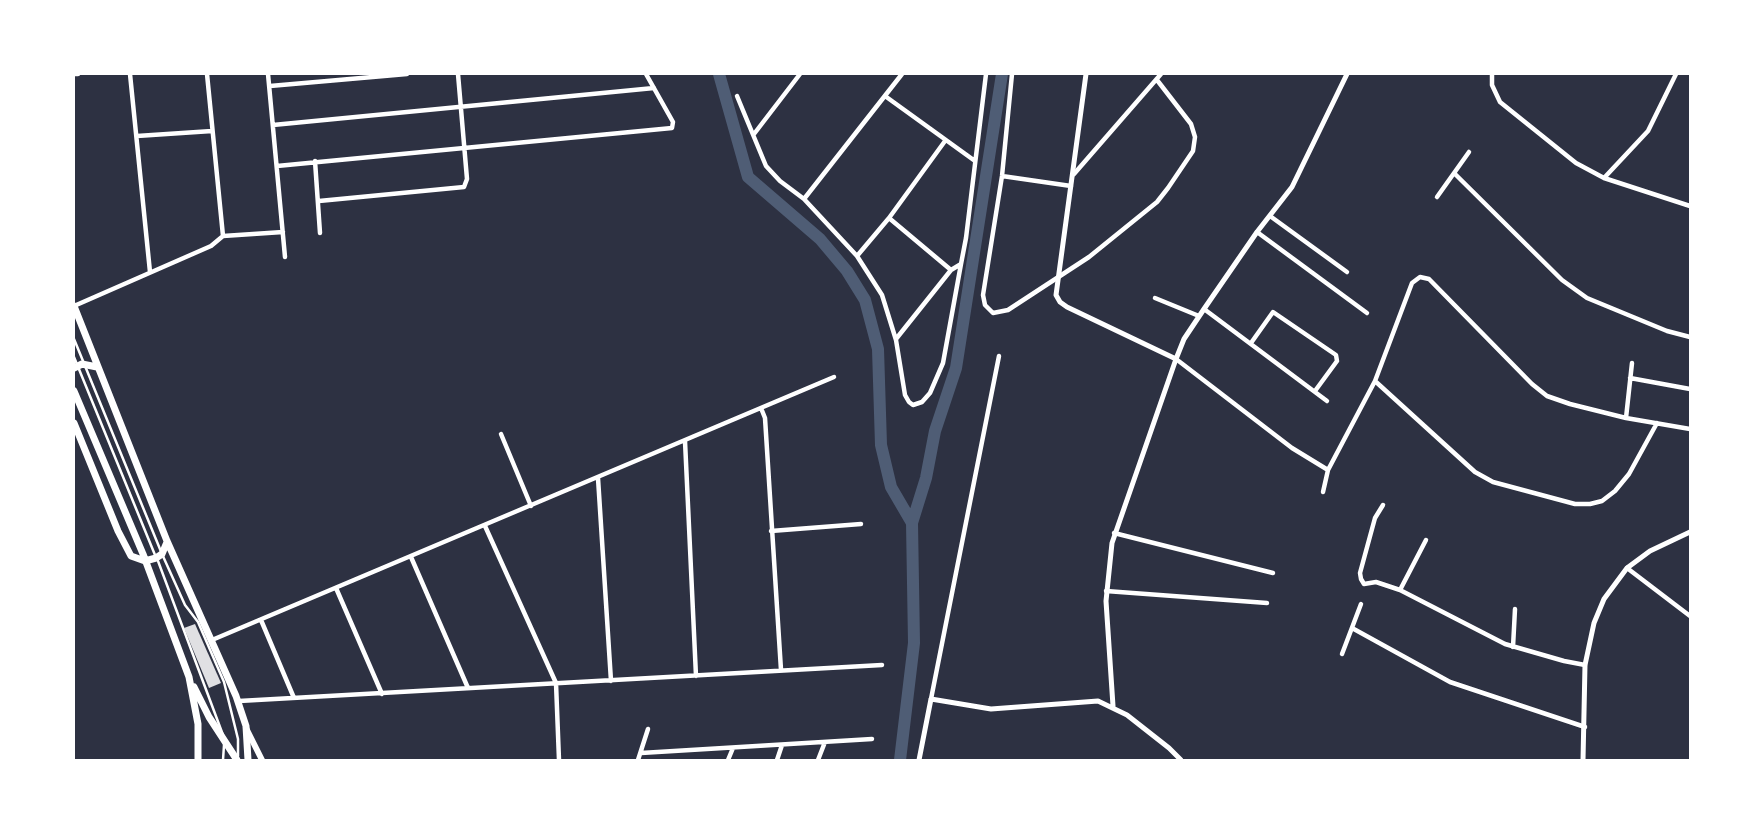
<!DOCTYPE html>
<style>
body{margin:0}
#map{position:relative;width:1764px;height:834px;overflow:hidden;background:#2d3142;font-family:Signika,sans-serif}
canvas{display:block}
.frame{position:absolute;inset:0;border:75px solid #fff;pointer-events:none}
</style>
<div id="map">
<canvas width="1764" height="834"></canvas>
<div class="frame"></div>
</div>
<script>
const c = document.querySelector('canvas').getContext('2d');
c.lineJoin = 'round';
const poly = rows => new Path2D(rows.map(r => 'M' + r).join(''));
function trace(path, color, width, dash) { c.strokeStyle = color; c.lineWidth = width; c.lineCap = dash ? 'butt' : 'round'; c.setLineDash(dash || []); c.stroke(path); }
function fill(path, color) { c.fillStyle = color; c.fill(path, 'evenodd'); }
trace(poly([
 [719,74,748,177,820,239,847,271,865,300,878,349,881,445,891,487,912,523,914,643,900,760],
 [912,523,926,478,935,431,956,368,1002,74]
]), '#4f5d75', 12);
fill(poly([
 [195,624,221,683,209,688,184,628]
]), '#e0e0e3');
trace(poly([
 [74,339,162,554,185,605,198,622,224,682,238,739,238,756],
 [74,357,155,555],
 [158,561,223,735],
 [223,760,224,745]
]), '#fff', 2.5);
trace(poly([
 [74,74,78,74],
 [130,74,150,272],
 [268,74,285,257],
 [1012,74,1002,176,983,295,985,305,993,313,1008,310,1089,257,1157,202,1168,188,1193,151,1195,137,1191,124,1157,80],
 [1492,74,1492,85,1500,102,1576,163,1604,178,1690,206],
 [270,86,407,74],
 [737,96,766,166,780,181,804,199,857,256,882,295,896,340,905,395,909,402,913,405,922,402,930,393,943,363,961,264],
 [885,96,975,161],
 [273,125,654,88],
 [754,134,800,74],
 [137,136,212,131],
 [315,161,320,233],
 [277,166,672,128,673,122,646,74],
 [1454,173,1562,280,1587,298,1667,331,1690,337],
 [1074,174,1161,74],
 [1002,176,1071,186],
 [1604,178,1648,131,1676,74],
 [1437,197,1469,152],
 [804,199,902,74],
 [319,201,464,187,467,179,458,74],
 [1270,216,1347,272],
 [889,218,951,270,896,339],
 [1257,232,1367,313],
 [223,236,283,232],
 [857,256,889,218,945,141],
 [951,270,961,264,966,238,986,74],
 [1155,298,1199,316],
 [74,306,211,246,223,236,207,74],
 [1204,309,1327,401],
 [1251,343,1273,312,1336,355,1337,361,1315,391],
 [1176,359,1292,448,1328,470],
 [1630,378,1690,389],
 [1375,381,1475,472,1493,482,1575,504,1590,504,1602,501,1615,491,1629,474,1657,423],
 [761,408,765,418,781,670],
 [1626,418,1632,363],
 [501,434,531,506],
 [685,441,696,676],
 [598,478,611,681],
 [1323,492,1328,470,1375,381,1412,283,1420,277,1429,279,1532,384,1547,396,1570,404,1626,418,1690,429],
 [1383,505,1375,518,1360,573,1361,579,1364,584,1376,582,1400,590,1505,644,1564,661,1585,665],
 [485,526,556,683,559,760],
 [771,531,861,524],
 [1114,533,1273,573],
 [411,557,468,688],
 [1627,568,1690,616],
 [336,588,382,694],
 [1400,590,1426,540],
 [1106,591,1267,603],
 [261,620,294,698],
 [1352,628,1450,682,1585,727],
 [212,640,834,377],
 [1513,647,1515,609],
 [1342,654,1361,604],
 [931,699,999,356],
 [239,701,882,665],
 [641,753,872,739],
 [638,760,648,729],
 [728,760,733,748],
 [777,760,782,745],
 [818,760,825,742]
]), '#fff', 4.5);
trace(poly([
 [1086,74,1056,295,1060,302,1067,307,1176,359],
 [1113,706,1106,601,1112,543,1176,359,1184,339,1204,309,1257,232,1292,187,1347,74],
 [919,760,931,699,991,709,1098,701,1127,715,1169,748,1181,760],
 [1583,760,1585,665,1594,623,1604,599,1627,568,1650,551,1690,532]
]), '#fff', 5);
trace(poly([
 [246,728,262,760]
]), '#fff', 6);
trace(poly([
 [74,306,167,541,236,696,246,726,248,760],
 [74,368,82,364,97,367],
 [74,391,143,554,189,677,198,724,198,760],
 [74,423,118,531,131,556,145,561,156,558,162,554,167,542],
 [194,687,209,717,237,760]
]), '#fff', 7);
</script>
